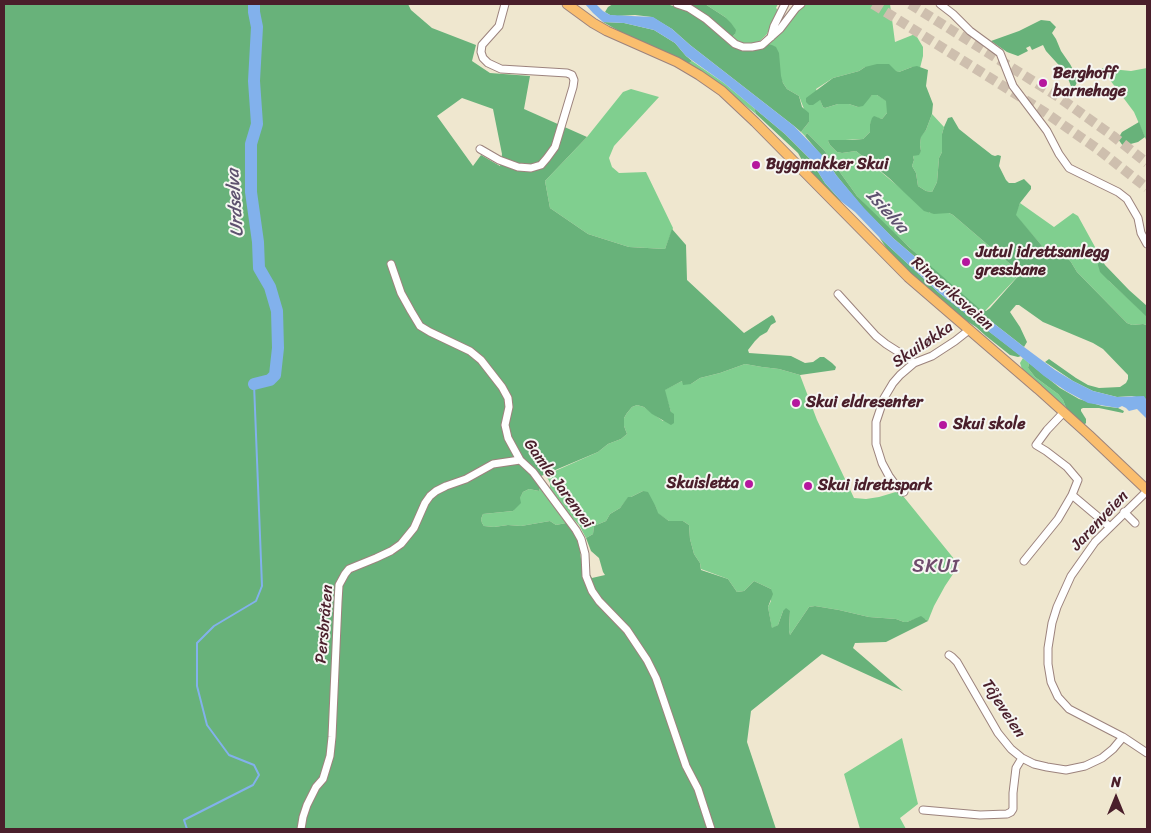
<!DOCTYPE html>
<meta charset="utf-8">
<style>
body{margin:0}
#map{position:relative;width:1151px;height:833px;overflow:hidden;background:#efe7cf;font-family:Sriracha,sans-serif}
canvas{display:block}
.frame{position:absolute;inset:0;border:5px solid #4a1f2b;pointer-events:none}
.north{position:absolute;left:1091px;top:773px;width:50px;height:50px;-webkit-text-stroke:4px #f6f6f2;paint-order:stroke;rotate:0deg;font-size:14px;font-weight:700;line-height:20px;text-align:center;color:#4a1f2b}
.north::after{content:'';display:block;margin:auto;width:18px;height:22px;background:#4a1f2b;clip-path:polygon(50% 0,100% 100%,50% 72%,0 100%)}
</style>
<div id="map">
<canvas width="1151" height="833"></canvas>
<div class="frame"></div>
<div class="north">N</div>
</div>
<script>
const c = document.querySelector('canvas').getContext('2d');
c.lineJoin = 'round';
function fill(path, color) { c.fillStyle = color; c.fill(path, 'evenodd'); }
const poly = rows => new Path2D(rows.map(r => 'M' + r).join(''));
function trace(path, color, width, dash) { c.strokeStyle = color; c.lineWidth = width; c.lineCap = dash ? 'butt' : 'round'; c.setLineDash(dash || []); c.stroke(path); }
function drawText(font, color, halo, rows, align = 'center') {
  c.font = font + ' Sriracha,sans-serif'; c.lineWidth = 4; c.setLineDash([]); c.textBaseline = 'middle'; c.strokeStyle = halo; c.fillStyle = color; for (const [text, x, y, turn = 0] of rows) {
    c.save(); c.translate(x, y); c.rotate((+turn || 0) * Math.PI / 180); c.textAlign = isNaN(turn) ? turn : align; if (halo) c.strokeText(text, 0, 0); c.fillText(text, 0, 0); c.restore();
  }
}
fill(poly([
 [705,4,778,4,776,8,778,10,767,34,758,43,748,44,739,42,732,37,735,34,725,17],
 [805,4,890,4,895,42,915,34,917,37,923,47,923,56,920,68,912,67,899,72,865,67,859,71,833,78,816,89,823,107,825,108,838,104,849,104,858,107,872,95,877,95,887,101,887,113,882,119,874,117,870,124,870,132,863,139,828,141,830,145,837,152,842,153,856,151,930,213,949,213,953,215,1016,269,1020,274,985,311,981,311,939,275,876,216,857,196,824,150,807,133,805,136,801,132,809,122,799,96,787,89,783,83,767,44,778,35,786,26,789,20],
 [692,61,724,83,754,108,756,114,715,81,688,64],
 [1101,68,1131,71,1147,68,1147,142,1134,112],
 [631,89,659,97,614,146,609,158,612,167,619,173,646,172,673,228,665,249,629,247,588,234,550,208,545,181,587,137,623,92],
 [932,114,944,127,942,134,942,152,939,158,937,182,932,192,926,191,918,186,916,173,912,166,914,160,913,156,921,151,920,145,921,136,926,130],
 [1020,203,1054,227,1073,213,1078,216,1100,256,1098,260,1109,281,1146,315,1147,317,1147,325,1143,324,1132,325,1127,323,1077,272,1071,262,1052,247,1043,247,1015,215],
 [1023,358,1029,363,1028,368,1035,377,1058,394,1063,400,1067,410,1022,369,1020,363],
 [745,364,762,367,779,369,800,375,817,420,854,498,866,499,879,497,899,491,959,565,945,586,934,606,928,621,925,619,915,619,907,622,904,622,896,619,869,617,839,610,815,606,809,607,790,635,789,630,790,611,783,611,778,625,772,629,768,607,771,601,771,589,754,581,744,591,737,592,728,579,701,569,700,563,694,554,690,539,689,525,683,521,669,521,657,513,656,507,643,491,631,497,628,498,620,508,610,514,606,521,594,526,593,534,586,538,579,525,573,519,568,516,550,492,550,483,546,475,598,452,608,444,621,439,627,434,624,426,624,418,627,413,632,407,637,405,644,407,663,421,671,412,664,390,682,381,691,384,700,378,720,373],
 [540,488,566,523,556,525,550,521,521,526,508,525,494,527,484,526,482,523,481,519,483,514,513,511,523,492,529,489,539,491],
 [902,738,918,804,900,818,906,829,860,829,844,774]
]), '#80cf8f');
fill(poly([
 [4,4,408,4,411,10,432,28,476,45,472,61,490,73,530,76,524,109,587,137,545,181,550,208,588,234,629,247,665,249,672,229,686,245,687,280,744,333,772,315,774,317,776,322,771,325,767,332,760,336,755,341,748,350,749,353,791,356,805,363,813,362,820,357,824,357,832,363,836,367,835,370,800,375,779,369,762,367,745,364,720,373,700,378,691,384,683,385,682,381,665,390,671,412,674,414,674,423,671,425,652,414,644,407,637,405,632,407,627,413,624,418,624,426,627,434,621,439,608,444,598,452,534,479,540,488,539,491,529,489,523,492,520,498,521,503,513,511,483,514,481,519,482,523,484,526,494,527,508,525,521,526,550,521,556,525,566,523,573,531,579,543,581,559,592,578,605,575,603,572,599,558,591,551,586,538,593,534,594,526,606,521,610,514,620,508,628,497,631,497,643,491,648,492,656,507,658,513,669,521,683,521,689,525,690,539,694,554,700,563,701,570,728,579,737,592,744,591,754,581,771,589,773,594,768,607,772,628,778,625,783,611,786,608,790,611,789,630,790,635,809,607,815,606,839,610,869,617,896,619,904,622,907,622,921,616,925,619,928,621,886,642,855,643,853,648,903,691,822,654,751,711,747,742,776,829,4,829],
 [462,98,493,109,502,154,500,166,481,155,473,166,437,116],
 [613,4,670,5,687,11,706,23,721,37,735,48,745,51,753,51,767,44,772,45,776,47,779,53,781,76,783,83,787,89,799,96,802,107,809,113,809,122,801,132,794,126,690,45,672,29,652,17,635,15,617,16,610,15,605,12,608,7],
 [685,4,705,4,725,17,731,23,736,30,735,34,732,37,700,11],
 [1041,20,1050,21,1056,27,1052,33,1056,39,1061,51,1070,64,1077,77,1077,82,1074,89,1072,89,1066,73,1046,51,1043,45,1032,50,1030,46,1026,48,1028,51,1018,56,1007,52,991,41,1019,31],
 [603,22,624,23,654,30,675,43,686,56,692,61,688,64,656,48,626,35],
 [877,64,889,64,896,71,899,72,912,67,917,66,928,70,926,86,933,104,932,114,926,130,921,137,920,145,921,151,919,155,913,156,914,160,912,166,916,173,918,186,926,191,932,192,937,182,939,158,942,152,942,134,944,127,948,118,952,117,959,129,974,141,992,155,995,156,998,155,1001,156,999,166,1006,180,1009,183,1015,183,1024,179,1031,186,1031,189,1020,203,1016,215,1043,247,1052,247,1063,254,1071,262,1077,272,1127,323,1132,325,1143,324,1147,325,1147,401,1146,399,1132,396,1117,397,1093,391,1073,381,1045,362,1049,359,1076,378,1088,385,1099,388,1120,387,1126,383,1128,379,1128,375,1103,349,1093,343,1043,322,1019,305,1016,305,1010,312,1020,327,1027,342,1024,347,983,315,893,238,863,208,836,175,831,167,805,136,807,133,824,150,857,196,910,248,981,310,986,311,990,308,1020,274,1016,269,953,215,949,213,934,214,924,211,889,178,856,151,842,153,837,152,830,145,828,141,829,140,852,140,863,139,870,132,870,124,872,118,874,116,882,119,887,113,886,101,877,95,872,95,863,106,858,107,849,104,838,104,825,108,823,107,820,100,813,105,809,105,806,102,806,98,833,78,859,71,865,67],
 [754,108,785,134,810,159,825,183,842,202,837,199,808,171,798,153,756,114],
 [1139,122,1145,137,1138,142,1123,146,1118,139,1119,137,1122,132],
 [879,237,938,292,1021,356,1018,357,1010,355,986,336,976,327,956,314,916,279,889,252],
 [1100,256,1105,265,1129,290,1147,306,1147,317,1109,281,1100,272,1098,265],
 [1029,363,1060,388,1079,399,1102,406,1118,408,1124,411,1123,413,1099,408,1083,408,1081,409,1081,411,1086,419,1086,423,1084,425,1067,410,1063,400,1058,394,1035,377,1028,368]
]), '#68b27a');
fill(poly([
 [585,4,596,4,603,11,610,15,653,17,672,29,690,45,794,126,821,154,831,167,836,175,864,208,893,238,983,315,1024,347,1055,370,1073,381,1093,391,1117,397,1144,396,1147,401,1147,419,1137,409,1129,411,1126,408,1122,406,1118,408,1088,403,1066,391,1044,376,1019,355,938,292,879,237,855,212,842,202,825,183,810,159,785,134,724,83,686,56,675,43,654,30,624,23,603,22,593,13]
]), '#82b1ec');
trace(poly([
 [187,829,184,820,253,785,259,775,254,765,229,755,207,725,197,686,197,643,214,626,256,601,262,586,254,384]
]), '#82b1ec', 2);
trace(poly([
 [254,4,254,12,257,27,254,81,257,124,251,144,251,192,258,242,259,268,270,287,277,311,278,348,275,375,270,380,254,384]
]), '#82b1ec', 12);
trace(poly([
 [873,4,1046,113,1099,150,1147,188],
 [910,4,1057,96,1113,136,1147,163]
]), '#cebfae', 10, [10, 5]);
const minor = poly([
 [677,4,689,8,706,19,735,44,743,47,752,47,762,45,780,29,796,8,801,4],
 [940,4,953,14,970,31,1000,53,1013,86,1047,131,1059,154,1069,168,1118,192,1127,199,1138,218,1141,233,1147,244],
 [771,37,774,26,785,4],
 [480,149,499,160,518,167,531,168,541,165,547,158,555,147,573,87,574,80,572,75,567,73,501,69,488,63,483,58,481,52,482,45,499,26,505,4],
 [391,264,401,293,411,311,420,326,430,332,470,351,481,360,502,387,508,398,509,407,505,425,508,438,520,460,533,472,576,530,581,539,585,554,586,576,592,591,599,601,627,630,647,660,656,678,686,766,698,789,711,829],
 [838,294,876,336,886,344,908,358,914,363],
 [1147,491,1095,542,1071,576,1057,607,1052,623,1048,648,1048,664,1051,682,1058,697,1069,709,1123,737,1147,753],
 [904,492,897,487,889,476,882,463,876,444,876,422,884,398,893,383,900,375,914,363,932,356,955,341,969,330],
 [1072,495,1110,527],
 [1124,512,1135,523],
 [1024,561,1058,519,1072,495,1078,480,1067,467,1046,451,1036,445,1047,430,1064,412],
 [949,655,952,657,957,662,998,733,1011,749,1022,758,1034,764,1047,767,1066,770,1085,766,1102,758,1113,749,1123,737],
 [923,810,980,815,1007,814,1011,812,1013,809,1013,793,1016,768,1022,758],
 [301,829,303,817,307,805,316,787,323,779,330,756,332,737,338,602,339,585,345,574,349,569,376,558,391,551,401,544,414,528,425,503,430,496,436,491,446,486,466,479,493,464,520,460]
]);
const major = poly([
 [567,4,593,23,607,31,677,62,699,75,722,91,755,122,908,277,1038,389,1089,435,1147,490]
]);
trace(minor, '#9c837d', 9);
trace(major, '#9c837d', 11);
trace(minor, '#fff', 7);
trace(major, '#fabe6e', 9);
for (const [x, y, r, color] of [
 [1043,83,5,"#b5179e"],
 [756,165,5,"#b5179e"],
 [966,262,5,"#b5179e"],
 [796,403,5,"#b5179e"],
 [943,425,5,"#b5179e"],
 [749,484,5,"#b5179e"],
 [808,486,5,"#b5179e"]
]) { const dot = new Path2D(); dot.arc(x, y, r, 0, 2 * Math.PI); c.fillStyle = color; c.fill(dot); trace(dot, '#f6f6f2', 2); }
drawText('bold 16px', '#4a1f2b', '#f6f6f2', [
 ["Berghoff",1053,74],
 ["barnehage",1053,92],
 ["Byggmakker Skui",766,165],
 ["Jutul idrettsanlegg",976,253],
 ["gressbane",976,271],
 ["Skui eldresenter",806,403],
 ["Skui skole",953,425],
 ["Skuisletta",739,484,"right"],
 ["Skui idrettspark",818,486]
], 'left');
drawText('16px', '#4a1f2b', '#f6f6f2', [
 ["Ringeriksveien",952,294,41],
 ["Skuiløkka",923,345,-34],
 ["Gamle Jarenvei",558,484,54],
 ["Jarenveien",1100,521,-47],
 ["Persbråten",325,624,-85],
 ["Tåjeveien",1003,709,57]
]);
drawText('italic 18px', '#5e526f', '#f6f6f2', [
 ["Urdselva",236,203,-94],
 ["Isielva",887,212,47]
]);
c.letterSpacing = '1px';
drawText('19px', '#6e4b6c', '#f6f6f2', [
 ["SKUI",936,567]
]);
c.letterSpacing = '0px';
</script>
